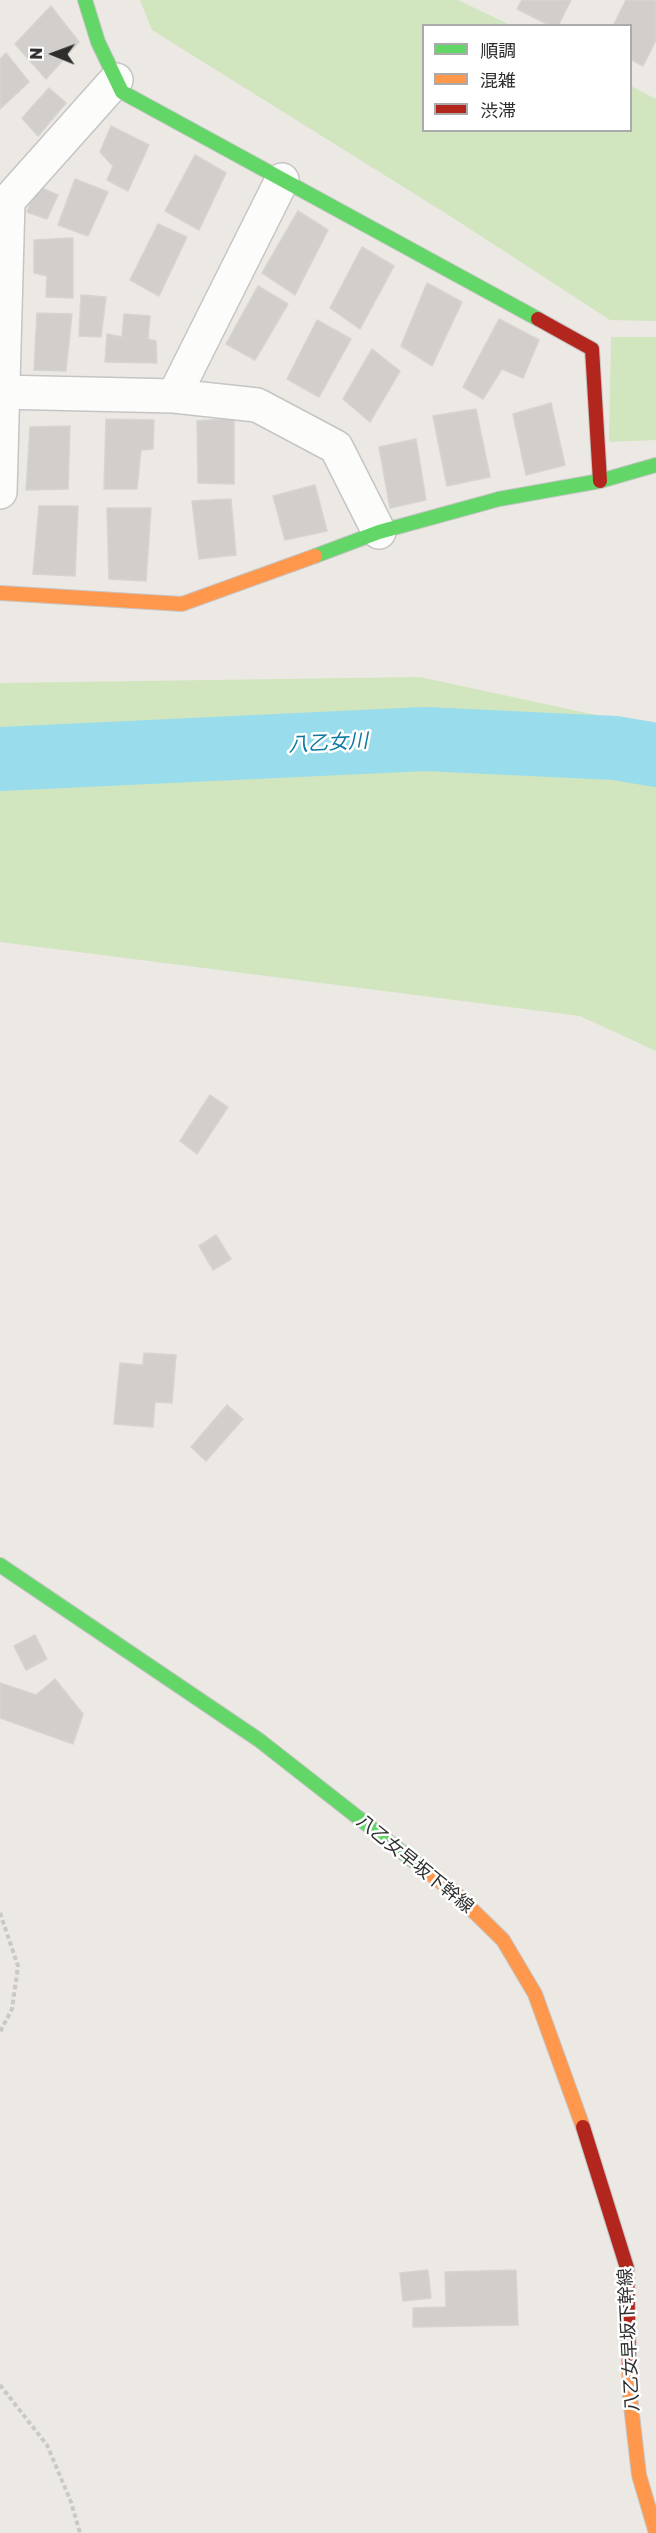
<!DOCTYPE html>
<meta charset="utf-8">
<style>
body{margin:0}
#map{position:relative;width:656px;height:2533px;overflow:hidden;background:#ece8e4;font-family:"Golos Text","Noto Sans JP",sans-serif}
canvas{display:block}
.legend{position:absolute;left:422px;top:24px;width:210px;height:108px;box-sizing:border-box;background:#fff;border:2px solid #ababab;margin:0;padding:8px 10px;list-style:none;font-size:18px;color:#2e2e2e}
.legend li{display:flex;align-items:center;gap:12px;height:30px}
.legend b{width:30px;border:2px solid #ababab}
.north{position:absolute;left:24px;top:24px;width:60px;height:60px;-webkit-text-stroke:4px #fff;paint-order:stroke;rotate:271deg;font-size:16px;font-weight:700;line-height:24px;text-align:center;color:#2e2e2e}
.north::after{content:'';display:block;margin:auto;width:21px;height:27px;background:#2e2e2e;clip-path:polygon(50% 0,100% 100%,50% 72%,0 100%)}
</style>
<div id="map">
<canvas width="656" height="2533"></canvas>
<ul class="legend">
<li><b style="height:8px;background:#63d668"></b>順調</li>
<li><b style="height:8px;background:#ff974d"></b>混雑</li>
<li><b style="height:8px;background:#b3261e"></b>渋滞</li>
</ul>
<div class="north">N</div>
</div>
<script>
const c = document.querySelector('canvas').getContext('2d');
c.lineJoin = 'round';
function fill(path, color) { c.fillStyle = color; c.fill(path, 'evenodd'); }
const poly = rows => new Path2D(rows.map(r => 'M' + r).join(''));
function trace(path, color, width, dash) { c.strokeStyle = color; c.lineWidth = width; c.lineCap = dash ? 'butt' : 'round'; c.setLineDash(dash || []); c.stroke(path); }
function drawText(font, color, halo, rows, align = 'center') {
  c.font = font + ' "Golos Text","Noto Sans JP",sans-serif'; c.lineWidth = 5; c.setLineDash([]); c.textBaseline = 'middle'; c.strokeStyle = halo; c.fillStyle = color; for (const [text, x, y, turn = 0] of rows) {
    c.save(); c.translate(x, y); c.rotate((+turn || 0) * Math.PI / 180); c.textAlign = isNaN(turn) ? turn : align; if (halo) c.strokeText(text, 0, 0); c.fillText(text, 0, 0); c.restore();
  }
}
fill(poly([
 [140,0,458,0,510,25,424,26,424,130,630,130,631,86,656,99,656,321,610,320,450,216,152,30],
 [611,337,656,337,656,440,609,442],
 [420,677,656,728,656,1051,580,1016,0,942,0,683]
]), '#d1e6be');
trace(poly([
 [0,759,425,739,615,748,656,755]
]), '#99dcec', 64);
const building = poly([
 [522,0,571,0,558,26,551,26,517,9,522,0],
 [626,0,656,0,656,40,643,66,630,59,630,26,613,26,626,0],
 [51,6,79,42,46,79,15,44,51,6],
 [6,53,29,82,0,109,0,59,6,53],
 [49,88,66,103,38,136,22,118,49,88],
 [111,126,149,145,128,191,107,180,113,166,100,152,111,126],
 [195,155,226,173,199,230,165,211,195,155],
 [75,179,108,192,88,236,58,225,75,179],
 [37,186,58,195,47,219,27,212,37,186],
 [298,211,328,230,295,295,262,273,298,211],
 [158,224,187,237,159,296,130,280,158,224],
 [73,238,73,298,46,297,47,276,34,273,34,240,73,238],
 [362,247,394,266,360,329,330,308,362,247],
 [427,283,462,302,432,366,401,346,427,283],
 [258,286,288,304,255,360,226,344,258,286],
 [81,295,106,297,101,337,79,336,81,295],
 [37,313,72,314,66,371,34,370,37,313],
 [124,314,150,316,148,339,156,341,157,363,105,362,107,334,122,337,124,314],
 [499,319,539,340,523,378,502,369,483,399,463,387,499,319],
 [317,320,351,339,319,397,287,379,317,320],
 [372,349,400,371,370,422,343,399,372,349],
 [551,403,565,465,526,475,513,414,551,403],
 [476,409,490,477,447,486,433,416,476,409],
 [234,418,234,484,198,483,197,421,234,418],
 [106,419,154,420,153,449,141,450,137,489,104,489,106,419],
 [70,426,68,489,26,490,30,427,70,426],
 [416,439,426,500,390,508,379,447,416,439],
 [315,485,327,531,285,540,273,496,315,485],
 [231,499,236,555,199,559,192,501,231,499],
 [39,506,78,506,75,576,33,574,39,506],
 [107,508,151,508,146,581,109,579,107,508],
 [210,1095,228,1107,197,1154,180,1141,210,1095],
 [216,1235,231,1259,213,1270,199,1246,216,1235],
 [144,1353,176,1355,172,1403,155,1402,153,1427,114,1424,120,1363,143,1365,144,1353],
 [227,1405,243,1419,206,1461,191,1447,227,1405],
 [35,1635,47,1659,26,1670,14,1646,35,1635],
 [55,1679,83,1714,73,1744,0,1718,0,1683,36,1695,55,1679],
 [428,2270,431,2298,403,2301,400,2273,428,2270],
 [516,2270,518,2325,413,2327,413,2308,446,2307,445,2272,516,2270]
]);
fill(building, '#d1cecb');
trace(building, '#d7d4d0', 1.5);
const street = poly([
 [0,392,174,396,257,405,336,447,379,532],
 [174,396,282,180],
 [0,492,8,201,116,80]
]);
const fast = poly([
 [85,0,98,42,122,92,538,319],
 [315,556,379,532,499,499,600,481,656,465],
 [0,1565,259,1740,425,1870]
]);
const slow = poly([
 [0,593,182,604,315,556],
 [425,1870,454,1892,503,1940,535,1994,583,2127],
 [629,2364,630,2397,639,2475,656,2533]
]);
const jam = poly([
 [538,319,592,349,600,481],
 [583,2127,627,2268,629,2364]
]);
trace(street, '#c5c5c5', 36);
trace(fast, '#c5c5c5', 16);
trace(slow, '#c5c5c5', 16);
trace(jam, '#c5c5c5', 16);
trace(poly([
 [0,1913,18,1966,12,2009,0,2032],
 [0,2385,47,2445,71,2502,80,2533]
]), '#c9c9c8', 4, [4.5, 3]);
trace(street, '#fcfcfb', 33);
trace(fast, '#63d668', 14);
trace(slow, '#ff974d', 14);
trace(jam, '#b3261e', 14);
drawText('18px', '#2e2e2e', '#fff', [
 ["八乙女早坂下幹線",415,1864,39],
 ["八乙女早坂下幹線",629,2340,-93]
]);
drawText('italic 20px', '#0d79a2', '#fff', [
 ["八乙女川",328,743,-3]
]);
</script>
